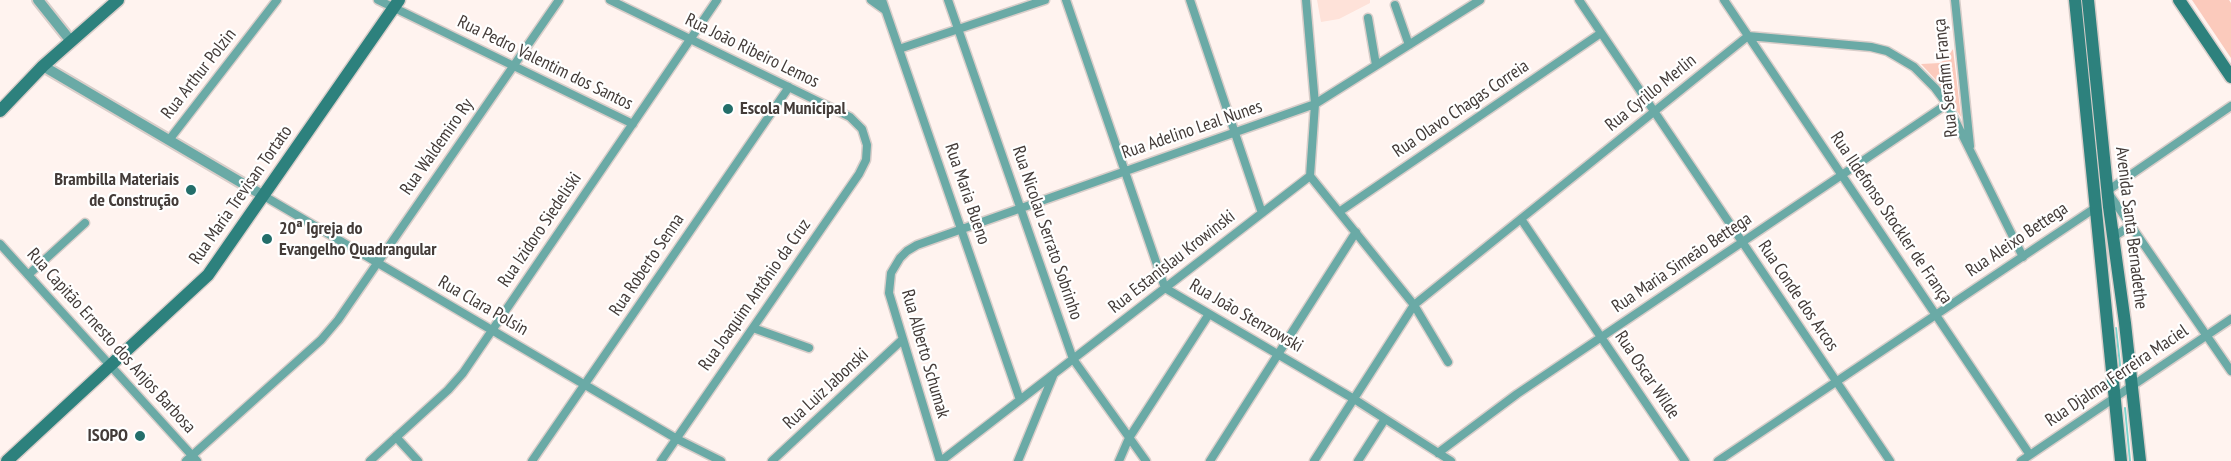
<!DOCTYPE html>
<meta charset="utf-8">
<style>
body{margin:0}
canvas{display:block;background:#fff3ef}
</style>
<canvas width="2231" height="461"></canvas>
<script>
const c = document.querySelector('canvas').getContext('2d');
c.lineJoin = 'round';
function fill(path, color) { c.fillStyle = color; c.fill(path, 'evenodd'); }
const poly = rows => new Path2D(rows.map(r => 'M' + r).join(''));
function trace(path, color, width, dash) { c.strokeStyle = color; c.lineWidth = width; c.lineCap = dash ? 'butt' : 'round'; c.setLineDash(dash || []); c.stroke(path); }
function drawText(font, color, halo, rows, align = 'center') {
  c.font = font + ' "PT Sans Narrow",sans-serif'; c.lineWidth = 4.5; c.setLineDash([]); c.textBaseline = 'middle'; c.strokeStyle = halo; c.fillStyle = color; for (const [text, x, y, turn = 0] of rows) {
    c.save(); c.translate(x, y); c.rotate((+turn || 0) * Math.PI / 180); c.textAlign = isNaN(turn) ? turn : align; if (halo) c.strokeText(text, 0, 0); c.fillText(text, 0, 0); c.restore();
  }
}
fill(poly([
 [1317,0,1370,0,1370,3,1339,19,1321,22]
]), '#fee2d9');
fill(poly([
 [2192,0,2229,0,2231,3,2231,58],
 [1953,49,1961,117,1936,80,1921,64,1940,63,1947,58]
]), '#fbcabc');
trace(poly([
 [2116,328,2121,374],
 [2125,408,2130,461]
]), '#7bd4ce', 2);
const minor = poly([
 [378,0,633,124],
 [610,0,850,117,862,129,867,145,866,160,859,174,661,461],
 [871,0,885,10],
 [882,0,1020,400],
 [948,0,1073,359,1146,461],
 [1066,0,1165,288,1354,399,1451,461],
 [1190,0,1262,213],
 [1306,0,1315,104,1310,176,1414,305,1448,362],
 [1579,0,1890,461],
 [1724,0,2030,455],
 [1955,0,1970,146],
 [1395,5,1409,45],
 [1368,18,1376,65],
 [899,49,1045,0],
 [2231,106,2107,191,2231,371],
 [169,140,277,0],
 [264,196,677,439,721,461],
 [1339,212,1601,33],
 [1521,219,1685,461],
 [2113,237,2132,225],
 [0,244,197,461],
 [28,275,85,223],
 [753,328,809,348],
 [396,437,418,461],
 [1438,453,1517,394,1947,104],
 [186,461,321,340,338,320,559,0],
 [370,461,448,390,463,373,717,0],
 [532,461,789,87],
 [772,461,902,340],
 [940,461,889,293,891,273,900,258,907,251,917,245,1315,104,1480,0],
 [941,461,1310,176],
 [1018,461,1053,376],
 [1119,461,1129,438,1209,314],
 [1210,461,1356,232],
 [1314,461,1414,305,1748,36,1871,47,1887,51,1914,67,1935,88,1947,104,2023,257],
 [1358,461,1385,419],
 [1718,461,2095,208],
 [2021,461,2231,319]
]);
const tertiary = poly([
 [38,0,70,40],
 [43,66,264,196]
]);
const secondary = poly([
 [2075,0,2121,461],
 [2088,0,2109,207,2125,323,2140,461],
 [2179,0,2231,77],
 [0,111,43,66,118,0],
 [7,461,208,275,399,0]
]);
trace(minor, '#d9ceca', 11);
trace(tertiary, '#d9ceca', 14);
trace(secondary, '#d9ceca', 15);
trace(minor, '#6aaaa6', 8);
trace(tertiary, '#6aaaa6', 10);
trace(secondary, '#2d817d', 12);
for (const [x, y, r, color] of [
 [728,109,6,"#236e6a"],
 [191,190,6,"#236e6a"],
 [267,239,6,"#236e6a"],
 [140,436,6,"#236e6a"]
]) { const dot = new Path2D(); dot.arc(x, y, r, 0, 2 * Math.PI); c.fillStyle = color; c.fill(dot); trace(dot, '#fff', 2); }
drawText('18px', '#433b38', '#fff', [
 ["Rua João Ribeiro Lemos",752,51,26],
 ["Rua Pedro Valentim dos Santos",545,63,26],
 ["Rua Arthur Polzin",199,74,-52],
 ["Rua Serafim França",1946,78,-96],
 ["Rua Cyrillo Merlin",1651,93,-39],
 ["Rua Olavo Chagas Correia",1461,109,-34],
 ["Rua Adelino Leal Nunes",1192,130,-19],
 ["Rua Waldemiro Ry",437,147,-55],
 ["Rua Maria Bueno",967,194,71],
 ["Rua Maria Trevisan Tortato",241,195,-55],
 ["Rua Ildefonso Stockler de França",1891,218,56],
 ["Avenida Santa Bernadethe",2131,228,83],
 ["Rua Izidoro Siedeliski",540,230,-56],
 ["Rua Nicolau Serrato Sobrinho",1047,233,71],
 ["Rua Aleixo Bettega",2017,240,-34],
 ["Rua Estanislau Krowinski",1172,262,-38],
 ["Rua Maria Simeão Bettega",1682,263,-34],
 ["Rua Roberto Senna",647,265,-56],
 ["Rua Joaquim Antônio da Cruz",755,295,-55],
 ["Rua Conde dos Arcos",1798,296,56],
 ["Rua Clara Polsin",483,306,30],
 ["Rua João Stenzowski",1246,316,30],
 ["Rua Capitão Ernesto dos Anjos Barbosa",111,341,48],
 ["Rua Alberto Schumak",925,354,74],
 ["Rua Oscar Wilde",1647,375,56],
 ["Rua Djalma Ferreira Maciel",2117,376,-34],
 ["Rua Luiz Jabonski",826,389,-43]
]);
drawText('bold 18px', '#433b38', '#fff', [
 ["Escola Municipal",740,109],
 ["Brambilla Materiais",179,180,"right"],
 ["de Construção",179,201,"right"],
 ["20ª Igreja do",279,229],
 ["Evangelho Quadrangular",279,250],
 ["ISOPO",128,436,"right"]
], 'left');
</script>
